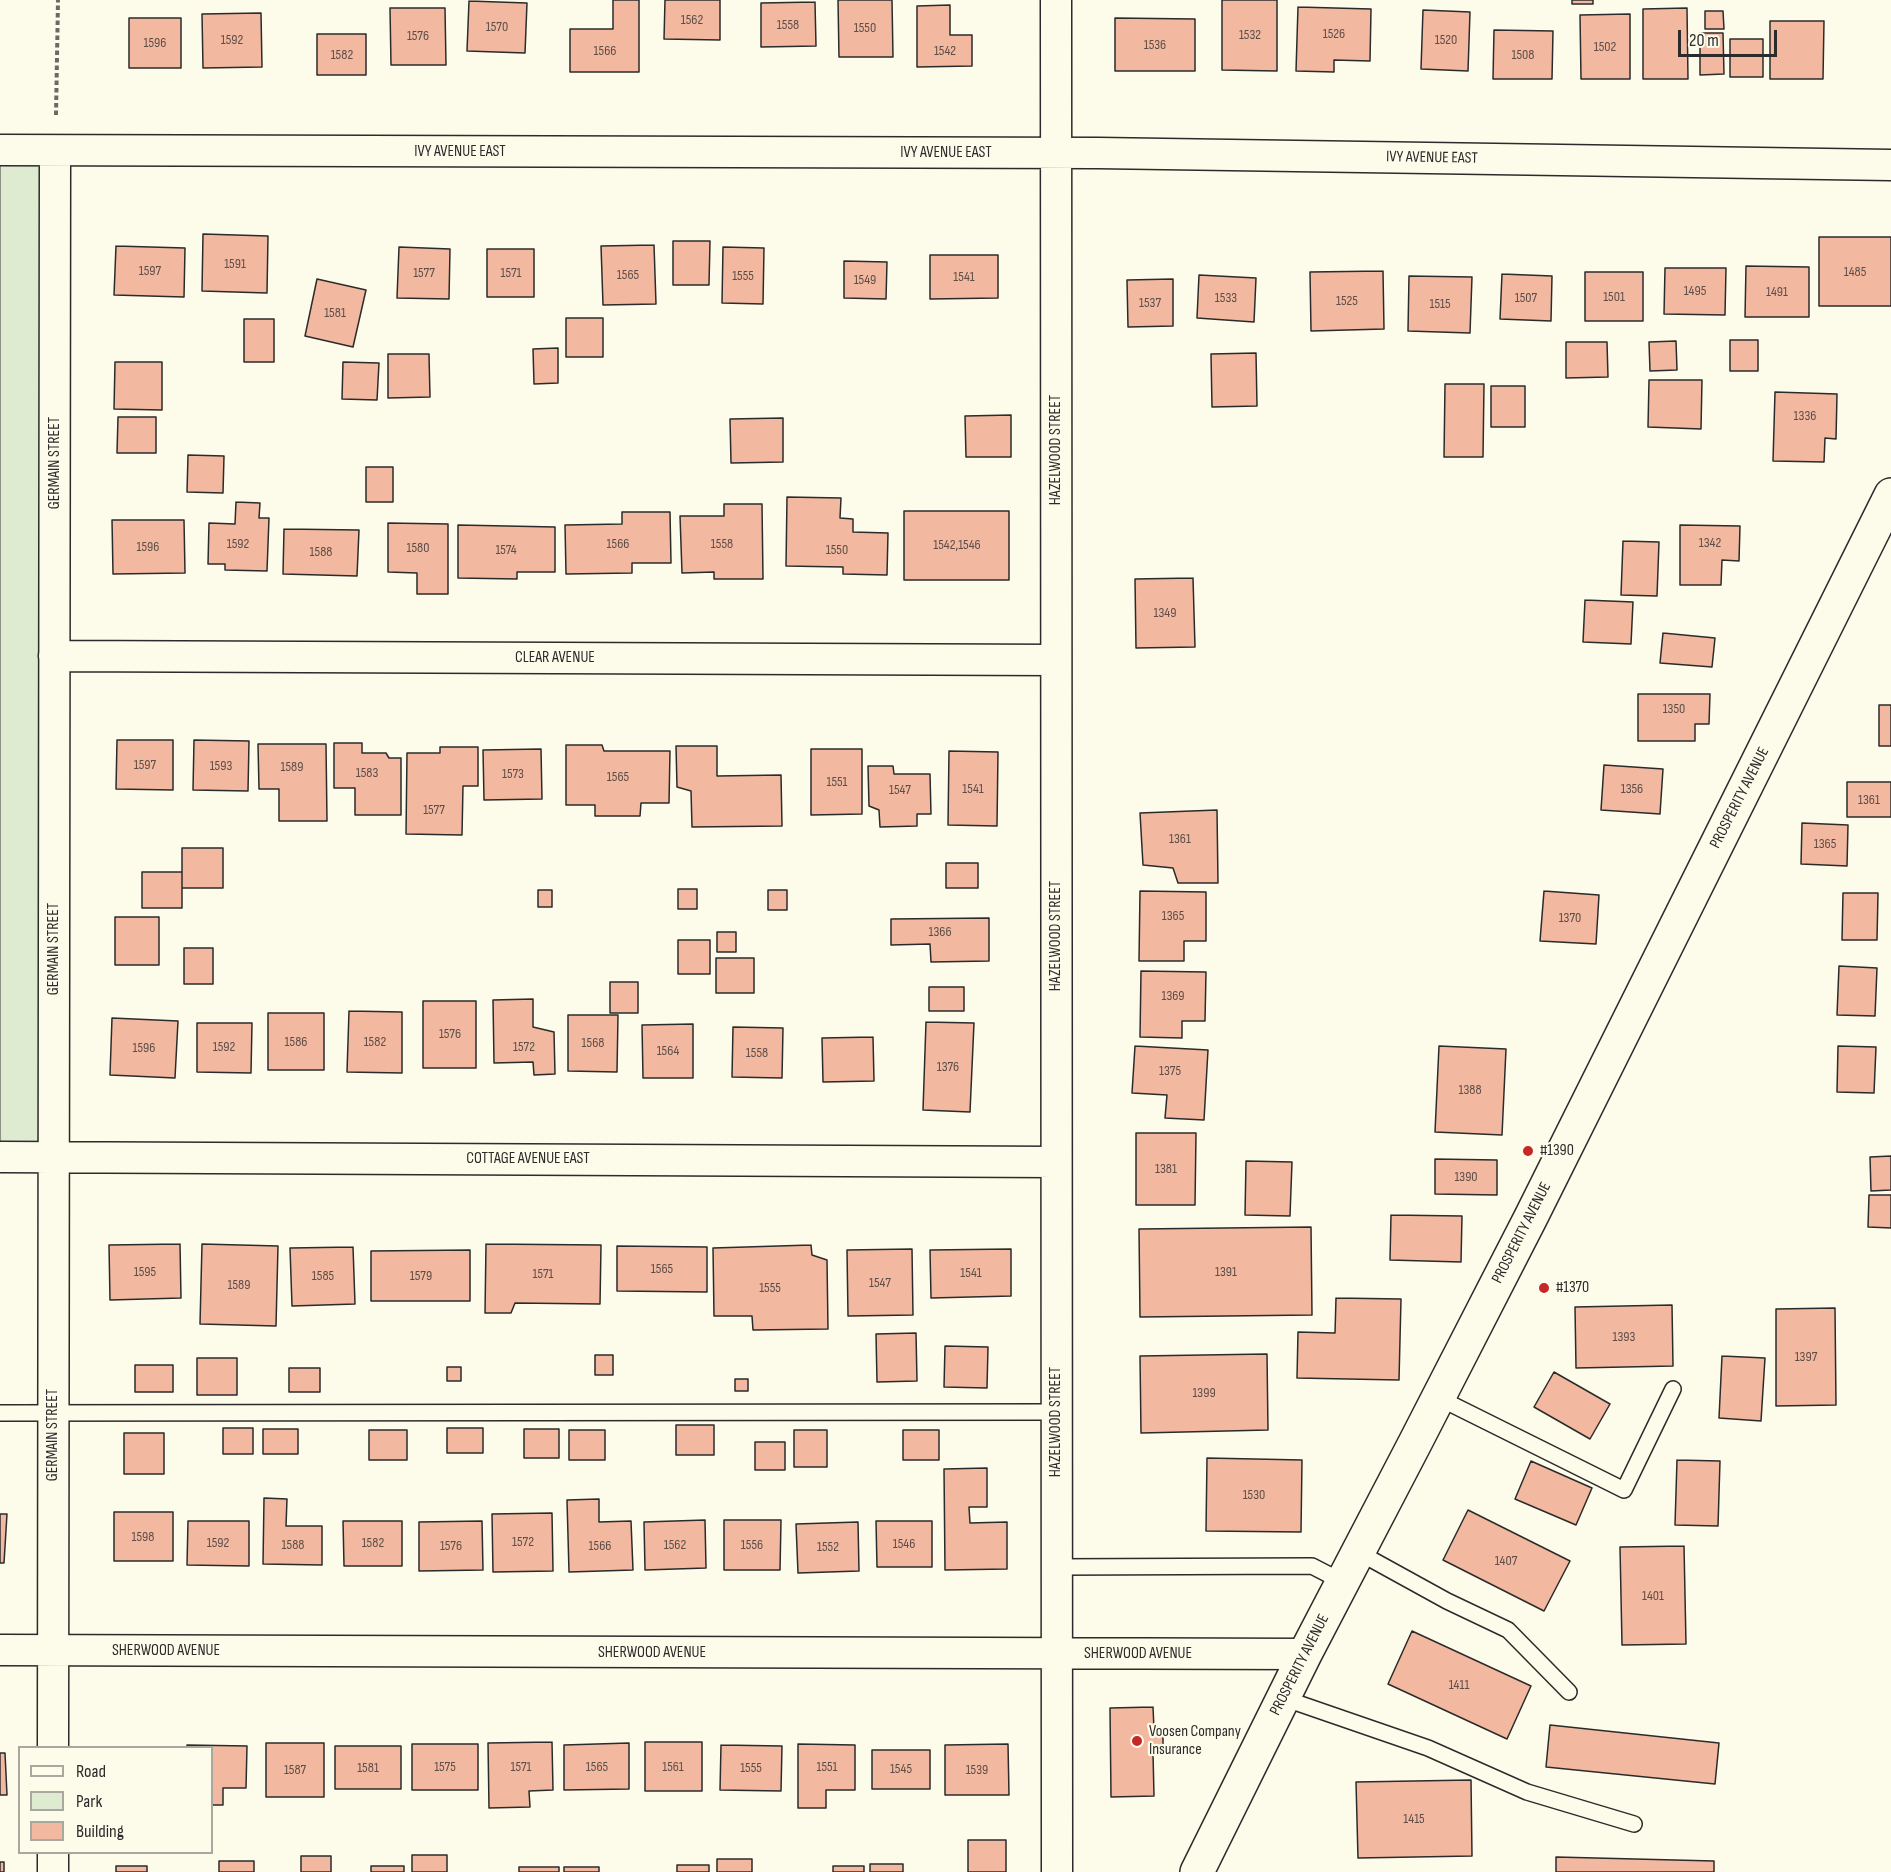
<!DOCTYPE html>
<style>
body{margin:0}
#map{position:relative;width:1891px;height:1872px;overflow:hidden;background:#fdfbea;font-family:"Sofia Sans Condensed",sans-serif}
canvas{display:block}
.legend{position:absolute;left:18px;top:1746px;width:195px;height:108px;box-sizing:border-box;background:#fdfbea;border:2px solid #a9a89e;margin:0;padding:8px 10px;list-style:none;font-size:18px;color:#2b2b2b}
.legend li{display:flex;align-items:center;gap:12px;height:30px}
.legend b{width:30px;border:2px solid #a9a89e}
.scale{position:absolute;left:1678px;top:30px;width:99px;height:27px;box-sizing:border-box;border:3px solid #2b2b2b;border-top:0;padding-left:8px;font-size:18px;line-height:21px;white-space:nowrap;color:#2b2b2b;-webkit-text-stroke:4px #fdfbea;paint-order:stroke}
</style>
<div id="map">
<canvas width="1891" height="1872"></canvas>
<ul class="legend">
<li><b style="height:8px;background:#fdfbea"></b>Road</li>
<li><b style="height:16px;background:#deebd1"></b>Park</li>
<li><b style="height:16px;background:#f2b8a0"></b>Building</li>
</ul>
<div class="scale">20 m</div>
</div>
<script>
const c = document.querySelector('canvas').getContext('2d');
c.lineJoin = 'round';
function fill(path, color) { c.fillStyle = color; c.fill(path, 'evenodd'); }
const poly = rows => new Path2D(rows.map(r => 'M' + r).join(''));
function trace(path, color, width, dash) { c.strokeStyle = color; c.lineWidth = width; c.lineCap = dash ? 'butt' : 'round'; c.setLineDash(dash || []); c.stroke(path); }
function drawText(font, color, halo, rows, align = 'center') {
  c.font = font + ' "Sofia Sans Condensed",sans-serif'; c.lineWidth = 4.5; c.setLineDash([]); c.textBaseline = 'middle'; c.strokeStyle = halo; c.fillStyle = color; for (const [text, x, y, turn = 0] of rows) {
    c.save(); c.translate(x, y); c.rotate((+turn || 0) * Math.PI / 180); c.textAlign = isNaN(turn) ? turn : align; if (halo) c.strokeText(text, 0, 0); c.fillText(text, 0, 0); c.restore();
  }
}
const green = poly([
 [0,150,55,151,54,1157,0,1157,0,150]
]);
fill(green, '#deebd1');
trace(green, '#74746e', 1.5);
const building = poly([
 [613,0,639,0,639,72,570,72,570,29,613,29,613,0],
 [665,0,720,0,720,40,664,39,665,0],
 [838,0,892,0,893,57,839,57,838,0],
 [1222,0,1277,0,1277,71,1222,70,1222,0],
 [1572,0,1593,0,1593,4,1572,4,1572,0],
 [469,1,527,3,525,53,467,51,469,1],
 [815,2,816,46,761,47,761,3,815,2],
 [950,5,950,35,972,35,972,66,917,67,917,6,950,5],
 [1298,7,1371,9,1370,61,1334,60,1334,72,1296,71,1298,7],
 [390,8,445,8,446,65,391,65,390,8],
 [1687,8,1688,79,1643,79,1643,9,1687,8],
 [1423,10,1470,12,1468,71,1421,69,1423,10],
 [1705,11,1723,11,1724,29,1705,29,1705,11],
 [261,13,262,67,203,68,202,14,261,13],
 [1630,14,1630,79,1581,79,1580,15,1630,14],
 [129,18,181,18,181,68,129,68,129,18],
 [1115,18,1195,19,1195,71,1115,71,1115,18],
 [1770,21,1824,21,1823,79,1770,79,1770,21],
 [1494,30,1553,31,1552,79,1493,79,1494,30],
 [1700,33,1723,33,1724,74,1700,75,1700,33],
 [317,34,366,34,366,75,317,75,317,34],
 [1730,39,1763,39,1763,77,1730,77,1730,39],
 [203,234,268,236,267,293,202,291,203,234],
 [1819,237,1891,237,1891,306,1819,306,1819,237],
 [673,241,710,241,709,285,673,285,673,241],
 [654,245,656,304,603,305,601,246,654,245],
 [116,246,185,248,184,297,114,295,116,246],
 [399,247,450,249,449,299,397,298,399,247],
 [723,247,764,248,763,304,722,303,723,247],
 [487,249,534,249,534,297,487,297,487,249],
 [930,255,998,255,998,298,930,299,930,255],
 [844,261,887,262,886,299,844,298,844,261],
 [1746,266,1809,267,1809,317,1745,317,1746,266],
 [1665,268,1726,268,1725,315,1664,314,1665,268],
 [1383,271,1384,329,1311,331,1310,272,1383,271],
 [1585,272,1643,272,1643,321,1585,321,1585,272],
 [1502,274,1552,276,1551,321,1500,319,1502,274],
 [1199,275,1256,278,1254,322,1197,318,1199,275],
 [1409,276,1472,277,1470,333,1408,331,1409,276],
 [317,279,366,290,353,347,305,336,317,279],
 [1173,279,1173,326,1128,327,1127,280,1173,279],
 [566,318,603,318,603,357,566,357,566,318],
 [244,319,274,319,274,362,244,362,244,319],
 [1730,340,1758,340,1758,371,1730,371,1730,340],
 [1676,341,1677,370,1650,371,1649,342,1676,341],
 [1566,342,1607,342,1608,377,1566,378,1566,342],
 [558,348,558,383,534,384,533,349,558,348],
 [1256,353,1257,406,1212,407,1211,354,1256,353],
 [388,354,429,354,430,397,388,398,388,354],
 [115,362,162,362,162,410,114,409,115,362],
 [343,362,379,363,377,400,342,399,343,362],
 [1649,380,1702,380,1701,429,1648,427,1649,380],
 [1445,384,1484,384,1483,457,1444,457,1445,384],
 [1491,386,1525,386,1525,427,1491,427,1491,386],
 [1775,392,1837,394,1836,439,1825,438,1824,462,1773,461,1775,392],
 [1011,415,1011,457,966,457,965,416,1011,415],
 [118,417,156,417,156,453,117,453,118,417],
 [783,418,783,462,731,463,730,419,783,418],
 [188,455,224,456,223,493,187,492,188,455],
 [366,467,393,467,393,502,366,502,366,467],
 [787,497,841,498,840,518,853,519,853,532,888,533,887,575,843,574,843,567,786,566,787,497],
 [236,502,260,503,259,518,269,518,267,571,225,570,225,564,208,564,209,523,235,524,236,502],
 [724,504,762,504,763,579,714,579,714,572,682,573,680,516,724,516,724,504],
 [904,511,1009,511,1009,580,904,580,904,511],
 [622,512,670,512,671,563,632,563,632,573,566,574,565,525,622,524,622,512],
 [112,520,184,520,185,573,113,574,112,520],
 [388,523,448,524,448,594,417,594,417,573,388,572,388,523],
 [458,525,555,527,555,572,517,572,517,579,458,578,458,525],
 [1680,525,1740,526,1739,561,1722,560,1721,585,1680,585,1680,525],
 [284,529,359,530,357,576,283,574,284,529],
 [1623,541,1659,542,1657,596,1621,595,1623,541],
 [1193,578,1195,647,1136,648,1135,579,1193,578],
 [1585,600,1633,602,1631,644,1583,642,1585,600],
 [1663,633,1715,638,1712,667,1660,663,1663,633],
 [1638,694,1710,694,1709,724,1695,724,1695,741,1638,741,1638,694],
 [1879,705,1891,705,1891,746,1879,746,1879,705],
 [117,740,173,740,173,790,116,789,117,740],
 [194,740,249,741,248,791,193,790,194,740],
 [334,743,362,743,362,753,386,753,389,758,401,758,401,815,355,815,355,788,334,788,334,743],
 [258,744,326,744,327,821,279,821,279,789,259,789,258,744],
 [566,745,602,745,604,751,670,751,669,803,641,803,640,816,595,816,595,805,566,805,566,745],
 [676,746,717,746,717,776,781,775,782,826,692,827,691,791,677,787,676,746],
 [440,747,478,747,478,786,463,786,462,835,406,834,407,753,440,753,440,747],
 [541,749,542,799,484,800,483,750,541,749],
 [811,749,862,749,862,814,811,815,811,749],
 [949,751,998,752,997,826,948,825,949,751],
 [1604,765,1663,769,1660,814,1601,810,1604,765],
 [868,766,893,766,894,774,930,774,931,814,917,814,917,826,880,827,879,810,869,806,868,766],
 [1847,782,1891,782,1891,817,1847,817,1847,782],
 [1217,810,1218,883,1178,883,1173,868,1143,865,1140,813,1217,810],
 [1802,823,1848,825,1847,866,1801,864,1802,823],
 [182,848,223,848,223,888,182,888,182,848],
 [946,863,978,863,978,888,946,888,946,863],
 [142,872,182,872,182,908,142,908,142,872],
 [678,889,697,889,697,909,678,909,678,889],
 [538,890,552,890,552,907,538,907,538,890],
 [768,890,787,890,787,910,768,910,768,890],
 [1140,891,1206,892,1206,941,1184,941,1184,961,1139,961,1140,891],
 [1544,891,1599,895,1596,944,1540,941,1544,891],
 [1843,893,1878,893,1877,940,1842,940,1843,893],
 [115,917,159,917,159,965,115,965,115,917],
 [989,918,989,961,931,962,930,944,891,945,891,919,989,918],
 [717,932,736,932,736,952,717,952,717,932],
 [678,940,710,940,710,974,678,974,678,940],
 [184,948,213,948,213,984,184,984,184,948],
 [716,958,754,958,754,993,716,993,716,958],
 [1839,966,1877,968,1875,1016,1837,1015,1839,966],
 [1141,971,1206,972,1205,1021,1182,1021,1182,1038,1140,1037,1141,971],
 [610,982,638,982,638,1013,610,1013,610,982],
 [929,987,964,987,964,1011,929,1011,929,987],
 [533,999,533,1027,554,1032,555,1074,534,1075,533,1062,494,1063,493,1000,533,999],
 [423,1001,476,1001,476,1068,423,1068,423,1001],
 [349,1011,402,1012,402,1073,347,1072,349,1011],
 [268,1013,324,1013,324,1070,268,1070,268,1013],
 [568,1015,618,1015,617,1072,568,1071,568,1015],
 [112,1018,178,1021,175,1078,110,1075,112,1018],
 [926,1022,974,1023,970,1112,923,1110,926,1022],
 [197,1023,252,1023,251,1073,197,1072,197,1023],
 [693,1024,693,1078,643,1078,642,1025,693,1024],
 [733,1027,783,1028,782,1078,732,1077,733,1027],
 [873,1037,874,1081,823,1082,822,1038,873,1037],
 [1135,1046,1208,1050,1204,1120,1165,1118,1167,1095,1132,1093,1135,1046],
 [1439,1046,1506,1049,1502,1135,1435,1132,1439,1046],
 [1838,1046,1876,1047,1874,1093,1837,1092,1838,1046],
 [1136,1133,1196,1133,1195,1205,1136,1205,1136,1133],
 [1891,1156,1891,1190,1871,1191,1870,1157,1891,1156],
 [1435,1159,1497,1160,1497,1195,1435,1194,1435,1159],
 [1246,1161,1292,1162,1290,1216,1245,1215,1246,1161],
 [1869,1195,1891,1195,1891,1228,1868,1227,1869,1195],
 [1391,1215,1462,1216,1461,1262,1390,1260,1391,1215],
 [1311,1227,1312,1315,1140,1317,1139,1229,1311,1227],
 [180,1244,181,1298,110,1300,109,1245,180,1244],
 [202,1244,278,1246,276,1326,200,1324,202,1244],
 [486,1244,601,1245,600,1304,515,1303,511,1313,485,1313,486,1244],
 [811,1245,812,1255,827,1260,828,1329,753,1330,752,1316,714,1316,713,1248,811,1245],
 [617,1246,707,1247,707,1292,617,1291,617,1246],
 [353,1247,355,1304,292,1306,290,1248,353,1247],
 [912,1249,913,1315,848,1316,847,1250,912,1249],
 [1011,1249,1011,1296,931,1298,930,1250,1011,1249],
 [470,1250,470,1301,371,1301,371,1251,470,1250],
 [1336,1298,1401,1299,1399,1380,1297,1378,1298,1332,1335,1333,1336,1298],
 [1672,1305,1673,1366,1576,1368,1575,1307,1672,1305],
 [1835,1308,1836,1405,1776,1406,1776,1309,1835,1308],
 [916,1333,917,1381,877,1382,876,1334,916,1333],
 [945,1346,988,1347,987,1388,944,1387,945,1346],
 [1267,1354,1268,1430,1141,1433,1140,1356,1267,1354],
 [595,1355,613,1355,613,1375,595,1375,595,1355],
 [1722,1356,1765,1358,1761,1421,1719,1418,1722,1356],
 [197,1358,237,1358,237,1395,197,1395,197,1358],
 [135,1365,173,1365,173,1392,135,1392,135,1365],
 [447,1367,461,1367,461,1381,447,1381,447,1367],
 [289,1368,320,1368,320,1392,289,1392,289,1368],
 [1554,1372,1610,1404,1590,1439,1534,1407,1554,1372],
 [735,1379,748,1379,748,1391,735,1391,735,1379],
 [676,1425,714,1425,714,1455,676,1455,676,1425],
 [223,1428,253,1428,253,1454,223,1454,223,1428],
 [447,1428,483,1428,483,1453,447,1453,447,1428],
 [263,1429,298,1429,298,1454,263,1454,263,1429],
 [524,1429,559,1429,559,1458,524,1458,524,1429],
 [369,1430,407,1430,407,1460,369,1460,369,1430],
 [569,1430,605,1430,605,1460,569,1460,569,1430],
 [794,1430,827,1430,827,1467,794,1467,794,1430],
 [903,1430,939,1430,939,1460,903,1460,903,1430],
 [124,1433,164,1433,164,1474,124,1474,124,1433],
 [755,1442,785,1442,785,1470,755,1470,755,1442],
 [1207,1458,1302,1460,1301,1532,1206,1531,1207,1458],
 [1677,1460,1720,1461,1718,1526,1675,1525,1677,1460],
 [1531,1461,1592,1488,1576,1525,1515,1499,1531,1461],
 [987,1468,987,1507,969,1507,970,1523,1007,1522,1007,1569,945,1570,944,1469,987,1468],
 [264,1498,287,1499,286,1526,322,1526,322,1565,263,1564,264,1498],
 [599,1499,599,1522,631,1521,633,1570,569,1572,567,1500,599,1499],
 [1468,1510,1570,1561,1544,1611,1443,1560,1468,1510],
 [114,1512,173,1512,173,1561,114,1561,114,1512],
 [552,1513,553,1571,493,1572,492,1514,552,1513],
 [0,1514,7,1514,4,1563,0,1563,0,1514],
 [705,1520,706,1568,645,1570,644,1522,705,1520],
 [724,1520,781,1520,780,1570,724,1570,724,1520],
 [188,1521,249,1521,249,1566,187,1565,188,1521],
 [343,1521,402,1521,402,1566,344,1566,343,1521],
 [482,1521,483,1570,419,1571,419,1522,482,1521],
 [876,1521,932,1521,932,1567,877,1567,876,1521],
 [858,1522,859,1571,798,1573,796,1524,858,1522],
 [1684,1546,1686,1644,1622,1645,1620,1547,1684,1546],
 [1412,1631,1531,1686,1507,1739,1388,1684,1412,1631],
 [1153,1707,1154,1729,1163,1728,1163,1753,1153,1753,1154,1796,1111,1797,1110,1708,1153,1707],
 [1550,1725,1719,1743,1715,1784,1546,1767,1550,1725],
 [552,1742,553,1790,529,1791,530,1807,489,1808,488,1743,552,1742],
 [645,1742,702,1742,702,1791,645,1791,645,1742],
 [266,1743,324,1743,324,1797,266,1797,266,1743],
 [629,1743,629,1789,564,1790,564,1745,629,1743],
 [412,1744,478,1744,478,1790,412,1790,412,1744],
 [798,1744,855,1745,855,1790,826,1790,826,1808,798,1808,798,1744],
 [1008,1744,1009,1795,945,1795,945,1745,1008,1744],
 [187,1745,247,1746,246,1788,223,1788,223,1805,212,1805,212,1748,187,1748,187,1745],
 [721,1745,782,1746,781,1791,720,1790,721,1745],
 [335,1746,401,1746,401,1789,335,1789,335,1746],
 [872,1750,930,1750,930,1789,872,1789,872,1750],
 [0,1753,5,1753,7,1795,0,1795,0,1753],
 [1471,1780,1472,1856,1358,1858,1356,1782,1471,1780],
 [968,1840,1006,1840,1006,1872,968,1872,968,1840],
 [412,1855,447,1855,447,1872,412,1872,412,1855],
 [301,1856,331,1856,331,1872,301,1872,301,1856],
 [1556,1857,1714,1861,1714,1872,1556,1872,1556,1857],
 [717,1859,752,1859,752,1872,717,1872,717,1859],
 [219,1861,254,1861,254,1872,219,1872,219,1861],
 [0,1862,4,1862,4,1872,0,1872,0,1862],
 [870,1864,903,1864,903,1872,870,1872,870,1864],
 [677,1865,709,1865,709,1872,677,1872,677,1865],
 [116,1866,147,1866,147,1872,116,1872,116,1866],
 [371,1866,404,1866,404,1872,371,1872,371,1866],
 [833,1866,864,1866,864,1872,833,1872,833,1866],
 [519,1867,559,1867,559,1872,519,1872,519,1867],
 [564,1867,599,1867,599,1872,564,1872,564,1867]
]);
fill(building, '#f2b8a0');
trace(building, '#2b2b2b', 1.5);
const lane = poly([
 [1439,1398,1624,1490,1673,1389],
 [0,1413,1056,1412],
 [1358,1552,1447,1601,1508,1630,1569,1692],
 [1057,1567,1312,1566,1343,1582],
 [1283,1698,1428,1748,1527,1792,1634,1824]
]);
const street = poly([
 [1056,0,1057,1872],
 [0,150,1098,153,1891,165],
 [54,656,1056,660],
 [0,1157,1056,1162],
 [0,1650,1305,1654],
 [53,1748,55,151],
 [53,1852,53,1872]
]);
const secondary = poly([
 [1197,1872,1305,1654,1415,1443,1531,1217,1891,495]
]);
trace(lane, '#2b2b2b', 18);
trace(street, '#2b2b2b', 33);
trace(secondary, '#2b2b2b', 36);
trace(poly([
 [56,115,58,0]
]), '#6a6964', 4, [4.5, 3]);
trace(lane, '#fdfbea', 15);
trace(street, '#fdfbea', 30);
trace(secondary, '#fdfbea', 33);
for (const [x, y, r, color] of [
 [1528,1151,6,"#c62828"],
 [1544,1288,6,"#c62828"],
 [1137,1741,6,"#c62828"]
]) { const dot = new Path2D(); dot.arc(x, y, r, 0, 2 * Math.PI); c.fillStyle = color; c.fill(dot); trace(dot, '#fdfbea', 2); }
drawText('14px', '#5d4e48', null, [
 ["1562",692,20],
 ["1558",788,25],
 ["1570",497,27],
 ["1550",865,28],
 ["1526",1334,34],
 ["1532",1250,35],
 ["1576",418,36],
 ["1592",232,40],
 ["1520",1446,40],
 ["1596",155,43],
 ["1536",1155,45],
 ["1502",1605,47],
 ["1566",605,51],
 ["1542",945,51],
 ["1582",342,55],
 ["1508",1523,55],
 ["1591",235,264],
 ["1597",150,271],
 ["1485",1855,272],
 ["1577",424,273],
 ["1571",511,273],
 ["1565",628,275],
 ["1555",743,276],
 ["1541",964,277],
 ["1549",865,280],
 ["1495",1695,291],
 ["1491",1777,292],
 ["1501",1614,297],
 ["1533",1226,298],
 ["1507",1526,298],
 ["1525",1347,301],
 ["1537",1150,303],
 ["1515",1440,304],
 ["1581",335,313],
 ["1336",1805,416],
 ["1342",1710,543],
 ["1592",238,544],
 ["1566",618,544],
 ["1558",722,544],
 ["1542,1546",957,545],
 ["1596",148,547],
 ["1580",418,548],
 ["1574",506,550],
 ["1550",837,550],
 ["1588",321,552],
 ["1349",1165,613],
 ["1350",1674,709],
 ["1597",145,765],
 ["1593",221,766],
 ["1589",292,767],
 ["1583",367,773],
 ["1573",513,774],
 ["1565",618,777],
 ["1551",837,782],
 ["1541",973,789],
 ["1356",1632,789],
 ["1547",900,790],
 ["1361",1869,800],
 ["1577",434,810],
 ["1361",1180,839],
 ["1365",1825,844],
 ["1365",1173,916],
 ["1370",1570,918],
 ["1366",940,932],
 ["1369",1173,996],
 ["1576",450,1034],
 ["1586",296,1042],
 ["1582",375,1042],
 ["1568",593,1043],
 ["1592",224,1047],
 ["1572",524,1047],
 ["1596",144,1048],
 ["1564",668,1051],
 ["1558",757,1053],
 ["1376",948,1067],
 ["1375",1170,1071],
 ["1388",1470,1090],
 ["1381",1166,1169],
 ["1390",1466,1177],
 ["1565",662,1269],
 ["1595",145,1272],
 ["1391",1226,1272],
 ["1541",971,1273],
 ["1571",543,1274],
 ["1585",323,1276],
 ["1579",421,1276],
 ["1547",880,1283],
 ["1589",239,1285],
 ["1555",770,1288],
 ["1393",1624,1337],
 ["1397",1806,1357],
 ["1399",1204,1393],
 ["1530",1254,1495],
 ["1598",143,1537],
 ["1572",523,1542],
 ["1592",218,1543],
 ["1582",373,1543],
 ["1546",904,1544],
 ["1588",293,1545],
 ["1562",675,1545],
 ["1556",752,1545],
 ["1576",451,1546],
 ["1566",600,1546],
 ["1552",828,1547],
 ["1407",1506,1561],
 ["1401",1653,1596],
 ["1411",1459,1685],
 ["1575",445,1767],
 ["1571",521,1767],
 ["1565",597,1767],
 ["1561",673,1767],
 ["1551",827,1767],
 ["1581",368,1768],
 ["1555",751,1768],
 ["1545",901,1769],
 ["1587",295,1770],
 ["1539",977,1770],
 ["1415",1414,1819]
]);
drawText('16px', '#2b2b2b', '#fdfbea', [
 ["IVY AVENUE EAST",460,152],
 ["IVY AVENUE EAST",946,153],
 ["IVY AVENUE EAST",1432,158,1],
 ["HAZELWOOD STREET",1056,450,-90],
 ["GERMAIN STREET",55,463,-90],
 ["CLEAR AVENUE",555,658],
 ["PROSPERITY AVENUE",1740,798,-63],
 ["HAZELWOOD STREET",1056,936,-90],
 ["GERMAIN STREET",54,949,-90],
 ["COTTAGE AVENUE EAST",528,1159],
 ["PROSPERITY AVENUE",1522,1233,-63],
 ["HAZELWOOD STREET",1056,1422,-90],
 ["GERMAIN STREET",53,1435,-90],
 ["SHERWOOD AVENUE",166,1651],
 ["SHERWOOD AVENUE",652,1653],
 ["SHERWOOD AVENUE",1138,1654],
 ["PROSPERITY AVENUE",1300,1665,-63]
]);
drawText('16px', '#2b2b2b', '#fdfbea', [
 ["#1390",1540,1151],
 ["#1370",1556,1288],
 ["Voosen Company",1149,1732],
 ["Insurance",1149,1750]
], 'left');
</script>
